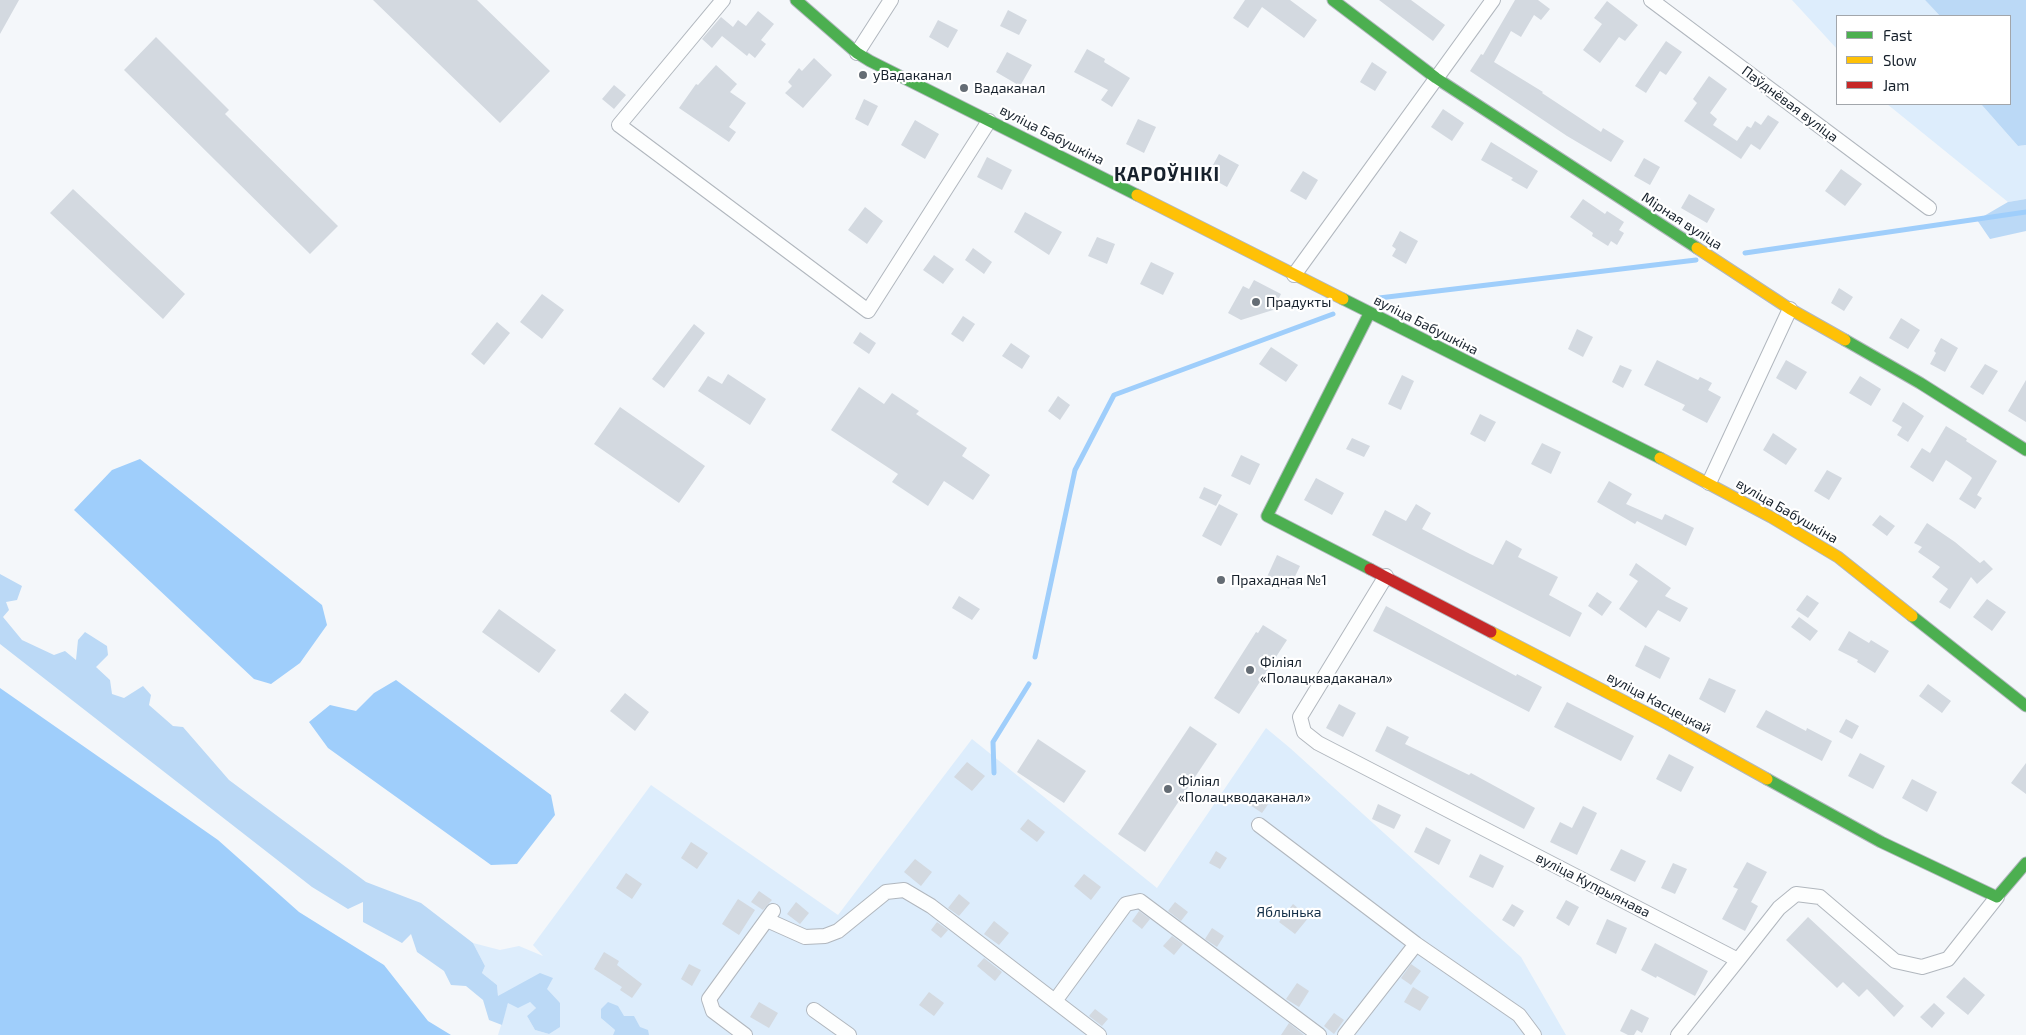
<!DOCTYPE html>
<meta charset="utf-8">
<style>
body{margin:0}
#map{position:relative;width:2026px;height:1035px;overflow:hidden;background:#f4f7fa;font-family:"Exo 2",sans-serif}
canvas{display:block}
.legend{position:absolute;left:1836px;top:15px;width:175px;height:90px;box-sizing:border-box;background:#fff;border:1px solid #a2a6ab;margin:0;padding:6px 9px;list-style:none;font-size:15px;color:#17212c}
.legend li{display:flex;align-items:center;gap:10px;height:25px}
.legend b{width:25px;border:1px solid #a2a6ab}
</style>
<div id="map">
<canvas width="2026" height="1035"></canvas>
<ul class="legend">
<li><b style="height:6px;background:#4caf50"></b>Fast</li>
<li><b style="height:6px;background:#ffc107"></b>Slow</li>
<li><b style="height:6px;background:#c62828"></b>Jam</li>
</ul>
</div>
<script>
const c = document.querySelector('canvas').getContext('2d');
c.lineJoin = 'round';
function fill(path, color) { c.fillStyle = color; c.fill(path, 'evenodd'); }
const poly = rows => new Path2D(rows.map(r => 'M' + r).join(''));
function trace(path, color, width, dash) { c.strokeStyle = color; c.lineWidth = width; c.lineCap = dash ? 'butt' : 'round'; c.setLineDash(dash || []); c.stroke(path); }
function drawText(font, color, halo, rows, align = 'center') {
  c.font = font + ' "Exo 2",sans-serif'; c.lineWidth = 4.5; c.setLineDash([]); c.textBaseline = 'middle'; c.strokeStyle = halo; c.fillStyle = color; for (const [text, x, y, turn = 0] of rows) {
    c.save(); c.translate(x, y); c.rotate((+turn || 0) * Math.PI / 180); c.textAlign = isNaN(turn) ? turn : align; if (halo) c.strokeText(text, 0, 0); c.fillText(text, 0, 0); c.restore();
  }
}
fill(poly([
 [1792,0,1925,0,1940,16,1837,16,1837,49],
 [1887,104,1981,104,2018,146,2026,145,2026,199,2008,202],
 [1266,728,1290,748,1521,957,1566,1035,623,1035,601,1018,615,1030,613,1035,498,1035,508,1003,530,1002,536,1008,527,1016,535,1030,549,1034,560,1003,498,996,497,985,482,973,485,966,473,943,500,950,519,946,543,956,533,945,651,785,838,915,972,739,1157,888]
]), '#ddedfc');
fill(poly([
 [2026,0,2026,145,2018,146,1981,104,2010,104,2010,16,1940,16,1925,0],
 [2026,199,2026,231,1990,239,1977,220,2008,202],
 [0,574,22,586,17,600,6,602,9,610,3,617,22,640,54,655,65,651,76,660,78,640,85,632,107,646,108,655,96,667,110,680,112,694,124,698,143,686,151,695,149,705,173,726,183,727,229,780,366,882,421,903,473,943,485,966,482,973,497,985,498,996,540,973,553,978,547,989,560,1003,560,1027,549,1034,535,1030,527,1016,536,1008,530,1002,518,1008,508,1003,502,1025,489,1020,483,1000,466,986,451,985,444,971,417,952,411,934,402,943,363,922,363,902,348,909,312,887,0,644],
 [608,1002,618,1006,624,1016,634,1016,640,1027,648,1030,649,1035,613,1035,615,1030,601,1018,601,1009]
]), '#bbd9f6');
fill(poly([
 [140,459,322,605,327,625,300,663,271,684,254,679,74,510,112,470],
 [396,680,551,795,555,815,517,864,491,865,328,748,309,722,330,705,356,711,374,693],
 [0,688,218,840,299,912,384,965,428,1021,451,1035,0,1035]
]), '#9fcefb');
trace(poly([
 [1745,253,2026,212],
 [1379,298,1696,260],
 [1035,657,1075,470,1114,395,1333,314],
 [994,773,993,742,1029,684]
]), '#9fcefb', 5);
fill(poly([
 [0,0,19,0,0,34],
 [373,0,477,0,550,71,500,123],
 [1245,0,1290,0,1317,20,1304,38,1262,7,1248,28,1233,18],
 [1379,0,1411,0,1445,25,1433,41],
 [1515,0,1538,0,1550,9,1541,20,1534,15,1521,37,1511,31,1494,62,1543,92,1542,93,1601,132,1603,128,1624,141,1611,162,1567,136,1470,71,1481,54,1483,55],
 [1607,1,1638,25,1625,41,1619,37,1600,63,1583,50,1602,24,1594,18],
 [1008,10,1027,20,1019,35,1000,26],
 [758,11,774,24,761,40,766,44,755,58,749,53,747,56,722,36,712,48,702,39,721,17,733,27,738,20,746,26],
 [938,20,958,30,948,48,929,37],
 [156,37,229,110,225,114,338,226,310,254,124,70],
 [1666,41,1682,52,1666,75,1660,71,1646,93,1635,86],
 [1087,49,1105,59,1104,62,1130,78,1112,107,1101,100,1108,90,1074,72],
 [1007,52,1032,65,1020,86,996,72],
 [814,58,832,75,803,108,785,93,792,86,788,82,799,68,802,71],
 [1372,62,1387,72,1375,91,1360,82],
 [716,65,737,84,730,92,746,103,729,127,736,132,729,142,679,108,696,84,698,85],
 [1709,76,1727,89,1710,113,1717,119,1713,125,1737,141,1747,126,1751,128,1755,121,1761,125,1768,115,1779,122,1760,150,1751,144,1741,159,1684,121,1697,103,1693,99],
 [614,85,626,95,614,109,602,99],
 [864,99,878,106,868,126,855,119],
 [1443,109,1464,123,1452,141,1431,127],
 [1138,119,1156,127,1144,153,1126,144],
 [915,120,939,134,925,159,901,145],
 [1491,142,1538,171,1527,189,1511,180,1513,178,1481,160],
 [1219,154,1239,165,1227,187,1207,176],
 [987,157,1012,170,1002,190,977,177],
 [1644,158,1660,167,1650,185,1634,176],
 [1841,169,1862,184,1845,206,1825,191],
 [1303,171,1318,180,1306,200,1290,191],
 [73,189,185,294,163,319,50,213],
 [1689,194,1715,209,1707,223,1681,208],
 [1583,199,1605,214,1607,211,1624,222,1619,230,1624,233,1617,245,1611,241,1608,246,1592,236,1593,233,1570,217],
 [865,207,883,221,867,244,848,230],
 [1025,212,1062,232,1049,255,1014,232],
 [1400,231,1418,241,1406,264,1392,256,1396,249,1392,246],
 [1097,237,1115,244,1107,264,1088,256],
 [973,248,992,262,984,274,965,260],
 [934,255,954,269,943,284,923,270],
 [1151,262,1174,273,1163,295,1140,284],
 [1254,280,1281,294,1273,310,1241,320,1228,313,1243,286,1249,289],
 [1839,288,1853,297,1844,311,1831,303],
 [542,294,564,310,542,339,520,322],
 [963,316,975,324,963,342,951,334],
 [1901,318,1920,330,1908,349,1889,338],
 [497,322,510,333,484,365,471,354],
 [694,324,705,333,664,388,652,379],
 [1577,329,1593,337,1583,357,1568,349],
 [860,332,876,343,869,354,853,343],
 [1941,338,1958,348,1945,372,1930,364,1936,353,1934,351],
 [1011,343,1030,356,1022,369,1002,356],
 [1271,347,1298,365,1286,382,1259,364],
 [1657,360,1698,380,1700,377,1712,383,1708,390,1721,397,1707,423,1682,410,1685,405,1644,385],
 [1786,360,1807,372,1796,390,1776,378],
 [1985,364,1998,371,1983,395,1970,387],
 [1620,365,1632,370,1623,388,1612,382],
 [728,374,766,399,750,425,698,391,708,376,722,384],
 [1402,375,1414,381,1401,410,1388,404],
 [1860,376,1881,389,1871,406,1849,393],
 [2026,380,2026,422,2008,411],
 [859,387,884,404,892,393,919,411,916,414,967,448,962,456,990,475,973,500,944,481,928,506,892,482,898,474,831,430],
 [1058,396,1070,405,1060,420,1048,411],
 [1903,402,1924,416,1908,442,1897,435,1902,427,1892,421],
 [620,407,705,466,679,503,594,444],
 [1480,414,1496,422,1485,442,1470,434],
 [1946,426,1967,439,1966,441,1997,461,1977,495,1982,498,1975,509,1959,499,1972,478,1970,476,1946,460,1933,482,1910,467,1922,448,1930,453],
 [1773,433,1797,449,1786,465,1763,450],
 [1352,438,1370,446,1364,457,1346,449],
 [1542,443,1561,452,1551,474,1531,464],
 [1241,455,1260,464,1250,485,1231,476],
 [1827,470,1842,478,1829,500,1814,491],
 [1316,478,1344,493,1332,515,1304,500],
 [1609,481,1632,494,1626,504,1662,520,1665,514,1694,528,1686,546,1637,521,1635,524,1597,502],
 [1204,487,1222,495,1216,506,1199,498],
 [1219,504,1238,514,1221,546,1202,536],
 [1416,504,1431,513,1422,529,1470,554,1493,565,1506,540,1522,549,1518,557,1558,577,1549,595,1582,613,1570,637,1372,535,1385,510,1406,521],
 [1880,515,1895,526,1887,536,1872,525],
 [1927,523,1955,542,1980,563,1984,560,1993,569,1977,584,1971,577,1950,609,1939,602,1948,589,1932,577,1940,567,1918,552,1922,547,1914,543],
 [1277,555,1300,566,1289,589,1267,577],
 [1636,563,1671,588,1665,596,1688,608,1680,622,1658,610,1646,628,1619,609,1638,581,1629,575],
 [1597,592,1612,602,1602,616,1588,606],
 [1807,595,1819,603,1808,618,1796,610],
 [959,596,980,609,972,620,952,608],
 [1987,599,2006,612,1992,631,1973,617],
 [1386,606,1516,676,1517,674,1542,687,1529,712,1373,631],
 [499,609,556,650,539,673,482,632],
 [1799,617,1818,631,1810,641,1791,627],
 [1263,625,1287,640,1239,714,1214,698,1256,632,1258,633],
 [1849,631,1869,643,1871,640,1889,651,1875,673,1857,662,1858,660,1838,650],
 [1645,645,1670,658,1660,679,1635,666],
 [1709,678,1736,690,1725,713,1699,699],
 [1928,684,1951,701,1942,713,1919,696],
 [625,693,649,712,635,731,610,711],
 [1567,702,1634,736,1621,761,1554,727],
 [1339,704,1356,713,1343,737,1326,728],
 [1766,710,1806,731,1807,728,1832,741,1822,761,1756,727],
 [1846,719,1859,726,1852,739,1839,732],
 [1190,726,1217,744,1145,852,1118,834],
 [1387,726,1409,737,1405,744,1469,775,1471,773,1535,808,1524,829,1375,751],
 [1038,739,1086,771,1064,803,1017,772],
 [1860,753,1885,766,1873,789,1848,776],
 [1669,754,1694,767,1681,792,1656,779],
 [967,762,985,776,972,791,954,777],
 [2026,763,2026,794,2011,783],
 [1912,779,1937,792,1927,812,1902,798],
 [1258,795,1269,803,1262,813,1250,805],
 [1378,804,1401,815,1394,829,1372,819],
 [1583,806,1597,813,1577,855,1550,842,1560,822,1572,828],
 [1028,819,1045,832,1037,842,1020,829],
 [1426,827,1451,840,1439,865,1414,852],
 [691,842,708,853,697,869,681,858],
 [1621,849,1646,861,1635,882,1610,870],
 [1216,851,1227,858,1220,869,1209,863],
 [1480,854,1504,866,1493,888,1469,877],
 [915,859,932,872,921,886,904,872],
 [1747,862,1767,872,1751,902,1758,906,1745,931,1722,919,1738,889,1733,887],
 [1673,863,1687,869,1675,894,1661,888],
 [626,873,642,884,632,899,616,888],
 [1084,874,1101,887,1091,900,1074,886],
 [759,891,772,900,763,910,751,902],
 [959,894,970,903,959,916,948,908],
 [738,899,755,910,739,935,722,924],
 [1566,900,1579,907,1569,926,1556,918],
 [796,902,809,913,800,924,787,914],
 [1175,902,1188,912,1181,921,1168,911],
 [1293,904,1309,917,1295,934,1279,922],
 [1512,904,1524,911,1514,927,1502,920],
 [1139,911,1150,919,1142,929,1132,921],
 [1808,917,1904,1006,1894,1017,1867,989,1859,997,1843,982,1837,988,1786,940],
 [1607,919,1627,928,1616,954,1596,944],
 [994,921,1009,933,999,945,984,934],
 [937,922,948,930,941,938,931,930],
 [1212,928,1224,936,1217,947,1205,939],
 [1172,936,1183,944,1174,955,1163,946],
 [1655,943,1708,971,1695,996,1657,976,1656,978,1641,970],
 [604,952,619,961,617,965,642,984,632,998,620,990,622,987,594,969],
 [984,958,1002,972,995,981,977,966],
 [689,964,701,970,692,986,681,979],
 [1411,964,1421,971,1411,985,1401,978],
 [1964,977,1985,995,1968,1015,1946,997],
 [1297,983,1309,991,1299,1007,1286,999],
 [1413,987,1429,997,1420,1011,1404,1002],
 [929,992,944,1003,934,1016,919,1005],
 [759,1002,778,1013,769,1028,750,1017],
 [1934,1003,1945,1013,1932,1028,1920,1017],
 [1095,1009,1108,1019,1102,1026,1089,1016],
 [1631,1009,1649,1018,1642,1033,1637,1030,1634,1035,1628,1035,1620,1031],
 [1334,1013,1344,1020,1334,1034,1324,1026],
 [1289,1023,1304,1035,1281,1035]
]), '#d3d9e0');
const street = poly([
 [723,0,619,125,868,311,989,121],
 [1651,0,1929,208],
 [857,53,891,0],
 [1294,275,1493,0],
 [1709,483,1790,309],
 [1386,576,1300,717,1304,732,1318,743,1738,960,1779,908,1796,894,1820,897,1895,961,1922,967,1948,959,1997,897],
 [1259,825,1416,944,1519,1015,1534,1035],
 [767,920,805,937,825,936,838,931,886,892,904,890,931,906,1099,1035],
 [1055,1001,1126,904,1140,901,1319,1035],
 [814,1010,849,1035],
 [745,1035,713,1011,709,999,773,911],
 [1345,1035,1416,944],
 [1678,1035,1738,960]
]);
const fast = poly([
 [796,0,857,53,870,61,1137,195],
 [1333,0,1436,78,1697,248],
 [1343,299,1660,458],
 [1369,314,1267,516,1370,569],
 [1845,340,1920,383,2026,450],
 [1912,616,2026,706],
 [1767,779,1881,842,1997,897,2026,863]
]);
const slow = poly([
 [1137,195,1343,299],
 [1697,248,1790,309,1845,340],
 [1660,458,1771,517,1838,557,1912,616],
 [1491,632,1668,724,1767,779]
]);
const jam = poly([
 [1370,569,1491,632]
]);
trace(street, '#b1b7be', 16);
trace(fast, '#b1b7be', 13);
trace(slow, '#b1b7be', 13);
trace(jam, '#b1b7be', 13);
trace(street, '#fdfefe', 14);
trace(fast, '#4caf50', 11);
trace(slow, '#ffc107', 11);
trace(jam, '#c62828', 11);
for (const [x, y, r, color] of [
 [863,75,5,"#646c74"],
 [964,88,5,"#646c74"],
 [1256,302,5,"#646c74"],
 [1221,580,5,"#646c74"],
 [1250,670,5,"#646c74"],
 [1168,789,5,"#646c74"]
]) { const dot = new Path2D(); dot.arc(x, y, r, 0, 2 * Math.PI); c.fillStyle = color; c.fill(dot); trace(dot, '#fff', 2); }
drawText('14px', '#17212c', '#fff', [
 ["уВадаканал",873,75],
 ["Вадаканал",974,88],
 ["Прадукты",1266,302],
 ["Прахадная №1",1231,580],
 ["Філіял",1260,662],
 ["«Полацквадаканал»",1260,678],
 ["Філіял",1178,781],
 ["«Полацкводаканал»",1178,797]
], 'left');
drawText('14px', '#17212c', '#fff', [
 ["Паўднёвая вуліца",1790,104,37],
 ["вуліца Бабушкіна",1052,135,27],
 ["Мірная вуліца",1682,221,33],
 ["вуліца Бабушкіна",1426,325,27],
 ["вуліца Бабушкіна",1787,511,30],
 ["вуліца Касцецкай",1659,703,28],
 ["вуліца Купрыянава",1593,885,27]
]);
drawText('14px', '#132f48', '#fff', [
 ["Яблынька",1289,912]
]);
c.letterSpacing = '1px';
drawText('bold 19px', '#17212c', '#fff', [
 ["КАРОЎНІКІ",1167,175]
]);
c.letterSpacing = '0px';
</script>
